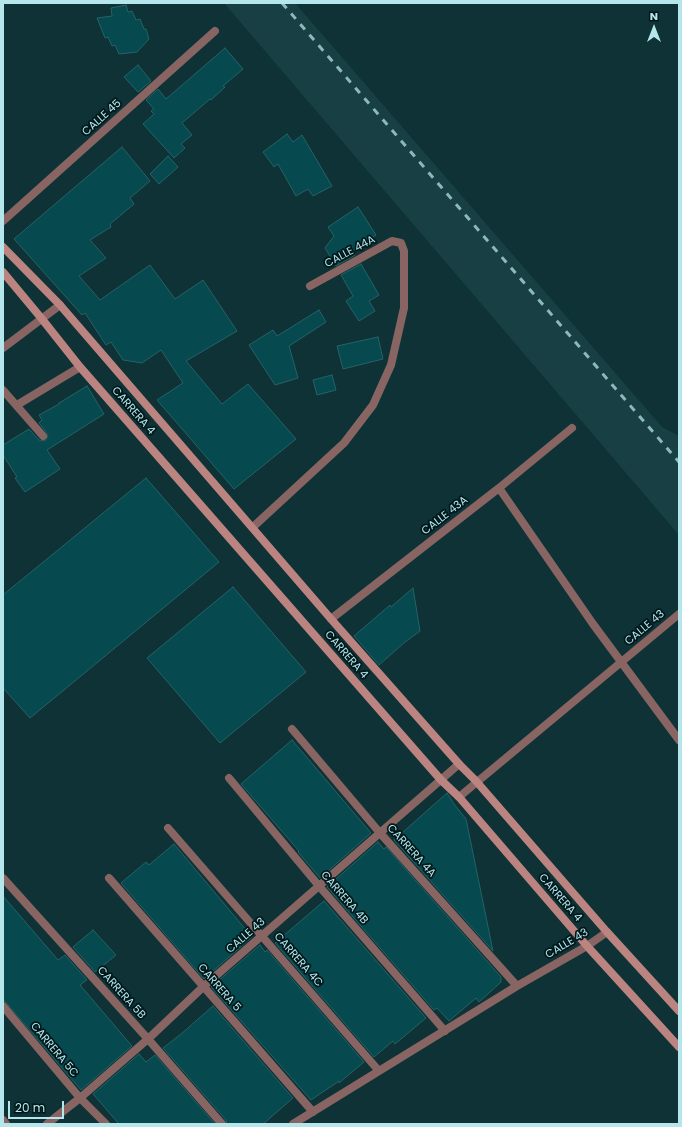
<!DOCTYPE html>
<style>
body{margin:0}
#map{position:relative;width:682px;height:1127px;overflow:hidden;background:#0e3235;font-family:Poppins,sans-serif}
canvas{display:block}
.frame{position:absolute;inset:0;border:4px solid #b4e6eb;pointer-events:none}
.north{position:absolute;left:634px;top:8px;width:40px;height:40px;-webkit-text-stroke:3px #01181b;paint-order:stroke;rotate:0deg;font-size:11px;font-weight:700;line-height:16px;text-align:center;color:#b4e6eb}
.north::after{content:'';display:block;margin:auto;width:14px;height:18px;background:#b4e6eb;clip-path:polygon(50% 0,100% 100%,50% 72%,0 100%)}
.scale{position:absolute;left:8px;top:1101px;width:56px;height:18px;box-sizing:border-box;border:2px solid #b4e6eb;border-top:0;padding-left:5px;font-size:12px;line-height:14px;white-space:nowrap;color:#b4e6eb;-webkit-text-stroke:3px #01181b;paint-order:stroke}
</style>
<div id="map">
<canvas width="682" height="1127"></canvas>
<div class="frame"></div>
<div class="north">N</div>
<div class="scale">20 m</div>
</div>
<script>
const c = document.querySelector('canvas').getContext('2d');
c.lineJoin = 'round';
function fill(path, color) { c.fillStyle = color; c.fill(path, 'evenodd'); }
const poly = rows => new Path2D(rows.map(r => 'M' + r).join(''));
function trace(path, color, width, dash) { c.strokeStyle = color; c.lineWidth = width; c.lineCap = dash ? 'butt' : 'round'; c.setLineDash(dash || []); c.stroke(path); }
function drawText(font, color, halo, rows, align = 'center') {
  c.font = font + ' Poppins,sans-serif'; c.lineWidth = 3.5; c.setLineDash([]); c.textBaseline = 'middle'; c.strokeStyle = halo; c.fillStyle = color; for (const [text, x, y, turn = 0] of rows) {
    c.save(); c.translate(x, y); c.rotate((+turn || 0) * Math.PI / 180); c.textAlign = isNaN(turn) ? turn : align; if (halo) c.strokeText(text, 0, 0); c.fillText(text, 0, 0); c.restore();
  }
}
fill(poly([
 [224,3,295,3,662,427,679,436,679,535]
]), '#184044');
const building = poly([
 [126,5,128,12,132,11,136,20,140,19,144,29,146,29,149,39,137,52,119,54,115,45,112,46,108,37,105,38,97,18,112,16,111,8,126,5],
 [225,48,243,69,223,86,225,87,211,100,210,99,182,123,192,135,181,144,185,148,174,158,143,124,154,114,151,111,154,109,146,100,158,89,166,99,225,48],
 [138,65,151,81,138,92,124,77,138,65],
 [287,134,293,142,302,135,332,186,313,196,308,189,296,196,278,164,274,167,263,152,287,134],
 [122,147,150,181,130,198,134,204,110,224,111,227,90,240,106,258,79,276,100,300,150,265,175,299,203,280,237,331,186,361,222,404,248,384,296,439,234,489,157,400,183,383,161,350,142,363,123,360,111,342,106,345,85,313,82,315,14,239,122,147],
 [168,156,178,167,159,184,150,174,168,156],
 [358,207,376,235,353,251,355,255,336,266,325,248,334,236,328,227,358,207],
 [361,264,379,295,369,301,375,311,359,321,346,301,353,296,341,275,361,264],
 [319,310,326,322,289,346,298,378,275,385,249,345,273,330,277,336,319,310],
 [378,337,383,359,343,369,337,346,378,337],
 [332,375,336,390,317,395,313,380,332,375],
 [87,386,104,414,47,450,60,469,25,492,15,478,17,477,3,455,3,445,29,429,39,440,42,441,46,440,48,435,39,423,42,420,39,415,59,404,59,403,87,386],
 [146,478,219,562,30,718,3,688,3,595,146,478],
 [233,587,306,672,220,743,147,658,233,587],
 [413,588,420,631,405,642,379,665,354,636,390,605,391,607,413,588],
 [292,740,371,833,320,878,298,852,299,851,241,784,292,740],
 [447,793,454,804,466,819,493,951,394,840,447,793],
 [378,842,384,849,386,847,501,977,501,982,479,1002,476,998,449,1021,437,1008,434,1010,327,887,378,842],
 [174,844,252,937,204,979,121,883,146,862,149,865,174,844],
 [3,896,58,960,65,955,87,980,80,985,132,1046,81,1090,3,999,3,896],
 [324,901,426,1018,395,1044,393,1041,374,1057,275,943,324,901],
 [93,930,116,955,95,972,73,947,93,930],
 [260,945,265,952,267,950,364,1062,339,1083,339,1081,311,1100,211,987,260,945],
 [213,1006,293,1098,263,1124,227,1124,226,1120,163,1048,181,1034,213,1006],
 [139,1054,146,1062,155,1055,215,1124,119,1124,93,1094,139,1054]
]);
fill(building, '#064a4f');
trace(building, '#266267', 1);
trace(poly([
 [3,221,215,31],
 [3,348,60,305],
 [3,390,43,436],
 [17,405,80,367],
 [499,488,593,624,679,740],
 [253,527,344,443,373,405,391,365,404,308,404,251,401,243,392,241,310,286],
 [331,619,499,488,572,428],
 [292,729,380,833,517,986],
 [229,778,319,886,445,1031],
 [459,797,679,614],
 [168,828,379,1071],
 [3,878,148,1039,222,1124],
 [109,878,313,1112],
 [3,1006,80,1098,106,1124],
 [3,1120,6,1124],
 [47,1124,80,1098,148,1039,203,987,459,764],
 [293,1124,517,986,587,946,607,932]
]), '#886562', 8);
trace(poly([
 [3,247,60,305,331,619,459,764,476,781,607,932,679,1011],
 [3,272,42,319,80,367,441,780,459,797,587,946,679,1047]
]), '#bc8480', 8);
trace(poly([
 [282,3,679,462]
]), '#8bb9be', 3, [7, 7]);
drawText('11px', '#b4e6eb', '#01181b', [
 ["CALLE 45",102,118,-42],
 ["CALLE 44A",350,252,-28],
 ["CARRERA 4",133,411,49],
 ["CALLE 43A",445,516,-38],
 ["CALLE 43",645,628,-40],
 ["CARRERA 4",346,655,49],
 ["CARRERA 4A",411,851,48],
 ["CARRERA 4B",344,898,49],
 ["CARRERA 4",560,898,49],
 ["CALLE 43",246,936,-41],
 ["CALLE 43",567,944,-31],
 ["CARRERA 4C",298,960,49],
 ["CARRERA 5",219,988,49],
 ["CARRERA 5B",121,993,48],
 ["CARRERA 5C",54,1050,50]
]);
</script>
